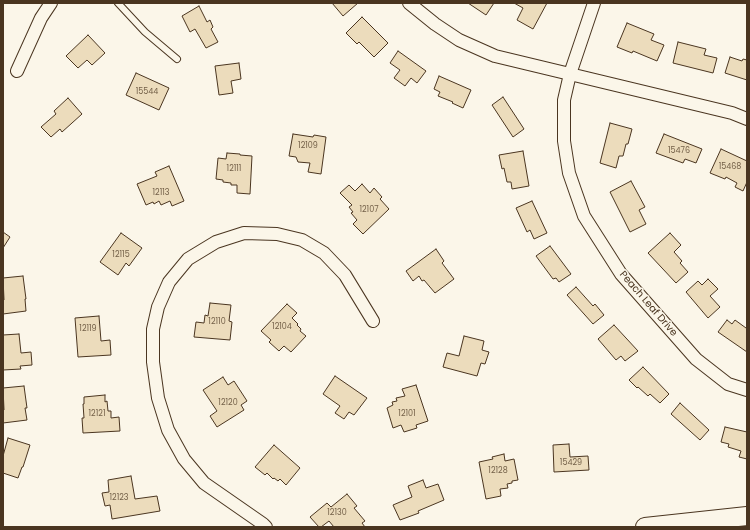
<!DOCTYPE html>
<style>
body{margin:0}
#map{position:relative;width:750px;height:530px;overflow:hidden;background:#fbf6e9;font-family:Poppins,sans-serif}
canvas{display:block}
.frame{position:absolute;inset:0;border:4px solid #4a3520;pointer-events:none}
</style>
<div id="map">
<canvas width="750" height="530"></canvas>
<div class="frame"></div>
</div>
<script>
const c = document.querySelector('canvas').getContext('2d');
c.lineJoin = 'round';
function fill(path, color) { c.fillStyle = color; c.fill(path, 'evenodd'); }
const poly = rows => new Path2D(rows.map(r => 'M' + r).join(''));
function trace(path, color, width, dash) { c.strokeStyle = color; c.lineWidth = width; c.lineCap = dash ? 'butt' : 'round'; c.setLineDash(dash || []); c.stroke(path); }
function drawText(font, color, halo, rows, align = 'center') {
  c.font = font + ' Poppins,sans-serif'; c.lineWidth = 3; c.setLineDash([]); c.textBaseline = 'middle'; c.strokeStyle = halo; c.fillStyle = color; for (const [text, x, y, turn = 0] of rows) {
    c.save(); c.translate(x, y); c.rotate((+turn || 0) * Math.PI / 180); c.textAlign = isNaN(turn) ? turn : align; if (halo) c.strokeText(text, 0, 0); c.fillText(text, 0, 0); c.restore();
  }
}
const building = poly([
 [332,3,358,3,343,16,332,3],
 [468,3,494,3,486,15,468,3],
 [514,3,547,3,533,29,517,20,523,8,514,3],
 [199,6,207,22,210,20,213,27,211,29,218,42,206,48,195,29,190,32,182,16,199,6],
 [362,17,388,43,374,57,359,42,357,44,346,33,362,17],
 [627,23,654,34,651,40,664,45,657,61,633,51,632,53,617,47,627,23],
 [88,35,105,53,92,65,87,60,78,68,66,56,88,35],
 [678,42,706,49,704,55,717,58,713,73,673,63,678,42],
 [398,51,426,71,417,83,411,78,405,86,394,78,400,70,390,63,398,51],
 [730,57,742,61,743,59,747,60,747,80,725,73,730,57],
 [239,63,241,79,231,81,233,93,219,95,215,66,239,63],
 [136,73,169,88,159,110,126,95,136,73],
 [439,76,471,90,463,108,452,103,453,102,438,96,440,92,434,89,439,76],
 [503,97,524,129,513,137,492,105,503,97],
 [68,98,82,114,62,132,60,129,51,137,41,127,56,114,54,111,68,98],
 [610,123,632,129,628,144,626,144,623,156,619,156,616,168,600,163,610,123],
 [293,134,313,137,314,135,326,137,321,174,308,172,310,163,298,162,296,157,289,156,293,134],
 [664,134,702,149,696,163,685,159,683,163,656,153,664,134],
 [721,149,747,161,747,182,743,191,735,187,737,183,726,177,725,179,710,173,721,149],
 [523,151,529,186,512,189,511,182,507,182,504,168,502,169,499,155,523,151],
 [227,153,240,154,240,155,252,156,250,194,237,193,237,185,231,185,231,183,223,182,223,180,216,179,218,158,226,159,227,153],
 [169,166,184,201,172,206,170,201,161,205,159,201,154,204,153,202,146,205,137,184,157,176,155,172,169,166],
 [631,181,645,207,639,210,646,224,630,232,610,192,631,181],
 [362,184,370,193,374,188,382,197,380,199,389,209,363,234,353,224,357,220,351,213,353,212,349,207,352,205,340,193,349,185,355,191,362,184],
 [532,201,547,233,534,239,530,230,527,232,516,208,532,201],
 [3,232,10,237,3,248,3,232],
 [121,233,142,248,129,266,126,263,118,275,100,262,121,233],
 [670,233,681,245,674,252,682,261,680,263,688,272,676,283,648,253,670,233],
 [550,246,571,274,559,282,556,278,553,279,536,256,550,246],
 [436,249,444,261,442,263,454,279,435,293,424,280,422,281,419,276,413,281,406,271,436,249],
 [23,276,26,299,25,299,26,311,3,314,3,300,4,300,3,278,23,276],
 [708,279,718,289,710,296,720,307,708,318,686,292,698,281,702,285,708,279],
 [576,287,593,306,595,304,604,315,593,324,567,295,576,287],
 [210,303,231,305,229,321,232,322,230,340,194,337,196,322,204,323,205,315,208,316,210,303],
 [287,304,297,313,292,318,298,324,297,325,301,329,300,331,306,336,291,352,284,346,279,351,269,342,271,340,261,331,287,304],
 [99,316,101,341,110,340,111,355,78,357,75,318,99,316],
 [727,320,732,324,735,320,746,328,747,327,747,352,718,332,727,320],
 [614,325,638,351,625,361,621,356,616,360,598,339,614,325],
 [19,334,21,353,31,352,32,365,20,366,21,369,3,370,3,335,19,334],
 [464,336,484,341,482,350,489,352,485,364,481,363,477,376,443,367,447,353,459,356,464,336],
 [643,367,669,394,660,403,650,394,648,396,638,387,637,388,629,380,643,367],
 [335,376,367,398,354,415,349,412,344,419,335,413,340,406,323,394,335,376],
 [223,377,228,385,234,381,247,401,241,405,244,410,217,427,210,416,217,411,203,390,223,377],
 [416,385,428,421,416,425,417,428,404,432,401,425,393,428,387,408,393,405,392,402,397,401,396,398,405,396,402,389,416,385],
 [24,386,27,408,25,408,27,420,3,423,3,410,4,410,3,388,24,386],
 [105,395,105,402,107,401,108,411,111,411,111,418,119,417,120,431,83,433,82,418,84,418,83,404,84,404,84,397,105,395],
 [680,403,709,430,700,440,671,414,680,403],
 [725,427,747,432,747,459,739,457,741,451,728,447,729,444,721,442,725,427],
 [8,438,30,445,23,467,22,467,18,478,3,473,3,456,8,438],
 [569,444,570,457,588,456,589,470,554,472,553,445,569,444],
 [274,445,300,468,286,485,280,479,278,481,274,478,273,479,267,473,265,475,255,467,274,445],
 [504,454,505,461,514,459,518,480,512,481,512,483,507,484,508,488,500,489,501,496,486,499,479,462,493,459,492,457,504,454],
 [131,476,135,499,157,496,160,511,112,519,110,505,105,506,102,493,109,492,108,480,131,476],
 [423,480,426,488,438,484,444,500,418,511,419,513,400,520,393,505,412,497,408,486,423,480],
 [347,494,357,506,354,508,365,521,362,523,365,527,334,527,329,521,321,527,319,527,310,517,327,503,331,507,347,494]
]);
fill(building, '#ecdcbc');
trace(building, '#4a3520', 1);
const lane = poly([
 [118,3,145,32,177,59]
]);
const street = poly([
 [409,3,435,24,459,40,495,56,732,113,747,119],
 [594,3,570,74,564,100,564,141,569,173,584,216,621,274,696,359,728,384,747,390],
 [17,71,41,18,51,3],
 [266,527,263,524,204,483,184,459,168,430,158,398,153,362,153,329,158,307,169,282,188,259,216,242,244,233,277,234,302,240,324,253,345,275,373,321]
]);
const secondary = poly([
 [645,527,747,516]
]);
trace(lane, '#4a3520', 8);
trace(street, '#4a3520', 14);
trace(secondary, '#4a3520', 20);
trace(lane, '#fbf6e9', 6);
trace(street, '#fbf6e9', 12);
trace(secondary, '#fbf6e9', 18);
drawText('8px', '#725f47', null, [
 ["15544",147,92],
 ["12109",308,146],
 ["15476",679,151],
 ["15468",730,167],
 ["12111",234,169],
 ["12113",161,193],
 ["12107",369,210],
 ["12115",121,255],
 ["12110",217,322],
 ["12104",282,327],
 ["12119",88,329],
 ["12120",228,403],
 ["12121",97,414],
 ["12101",407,414],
 ["15429",571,463],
 ["12128",498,471],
 ["12123",119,498],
 ["12130",337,513]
]);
drawText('10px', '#4a3520', '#fbf6e9', [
 ["Peach Leaf Drive",648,304,49]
]);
</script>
